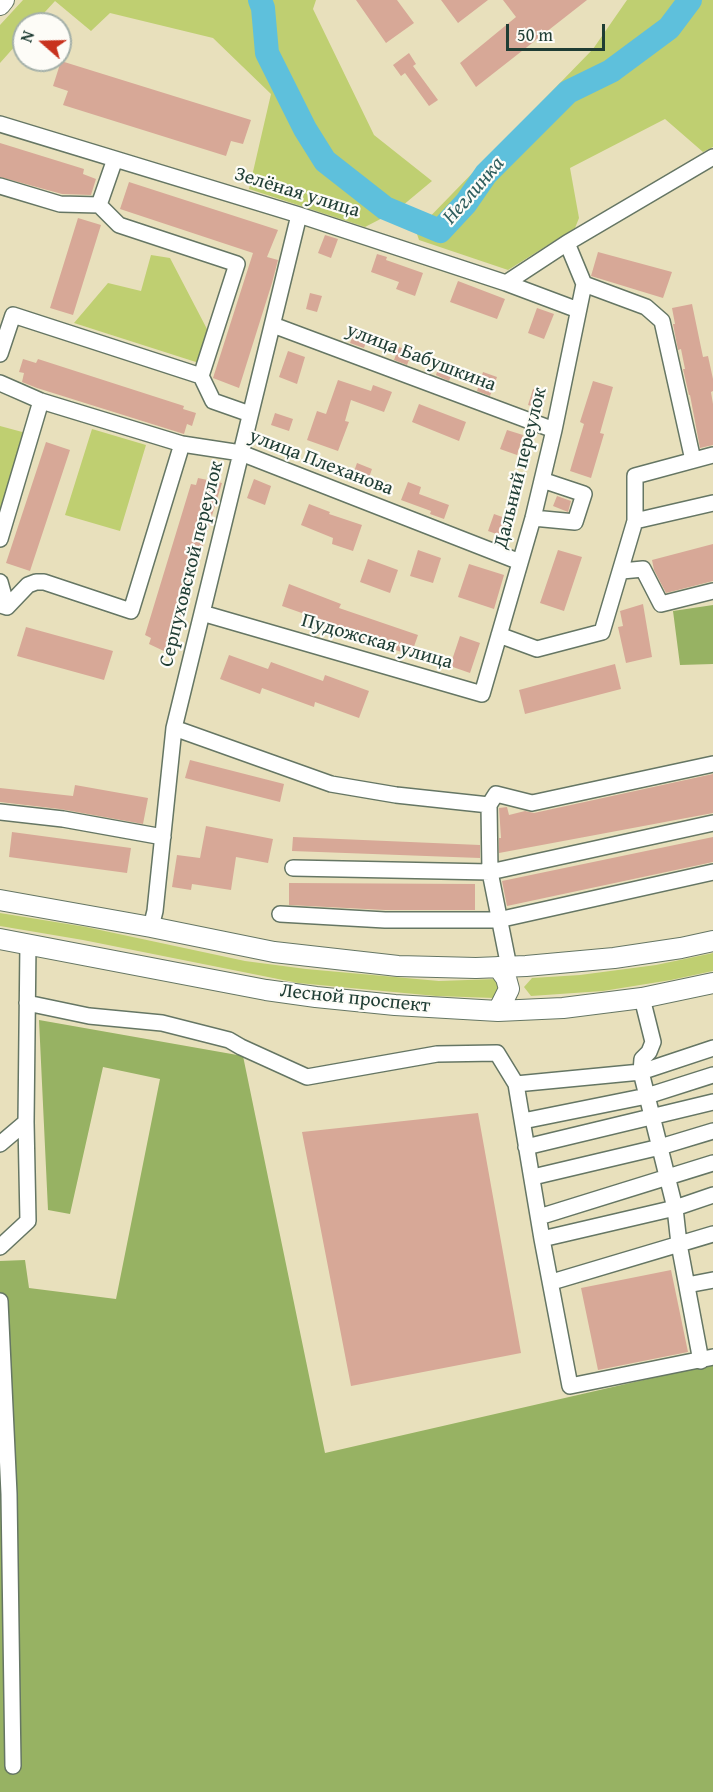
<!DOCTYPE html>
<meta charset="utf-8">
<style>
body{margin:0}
#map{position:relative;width:713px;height:1792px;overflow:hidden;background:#e8e0bc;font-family:"Gentium Book Plus",serif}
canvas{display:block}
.north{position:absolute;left:12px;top:12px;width:60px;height:60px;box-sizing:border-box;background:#fdfcf7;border:2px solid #a4b0a9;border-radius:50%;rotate:290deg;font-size:16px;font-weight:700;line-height:24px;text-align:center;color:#1f3d34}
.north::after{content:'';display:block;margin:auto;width:21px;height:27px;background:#c8321e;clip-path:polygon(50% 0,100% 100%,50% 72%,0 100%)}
.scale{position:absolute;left:506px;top:24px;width:99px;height:27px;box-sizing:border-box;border:3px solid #1f3d34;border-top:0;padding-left:8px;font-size:18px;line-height:21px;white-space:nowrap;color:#1f3d34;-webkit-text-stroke:4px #fdfcf7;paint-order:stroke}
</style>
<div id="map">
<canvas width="713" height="1792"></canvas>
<div class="north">N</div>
<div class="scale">50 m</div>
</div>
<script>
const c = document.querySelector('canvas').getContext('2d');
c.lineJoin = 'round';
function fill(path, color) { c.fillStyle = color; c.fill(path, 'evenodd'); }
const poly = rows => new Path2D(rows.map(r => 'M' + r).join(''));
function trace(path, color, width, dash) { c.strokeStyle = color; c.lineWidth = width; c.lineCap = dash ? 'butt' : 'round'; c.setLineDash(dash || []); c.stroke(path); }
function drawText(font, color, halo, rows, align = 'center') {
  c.font = font + ' "Gentium Book Plus",serif'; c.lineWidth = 4.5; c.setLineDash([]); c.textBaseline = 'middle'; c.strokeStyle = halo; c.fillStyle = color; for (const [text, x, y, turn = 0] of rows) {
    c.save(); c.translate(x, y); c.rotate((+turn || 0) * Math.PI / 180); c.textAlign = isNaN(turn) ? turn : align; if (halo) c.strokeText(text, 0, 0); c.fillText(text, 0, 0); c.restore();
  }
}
fill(poly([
 [23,0,316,0,313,9,374,135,432,181,396,211,365,227,249,189,271,94,213,38,110,13,91,31,55,1,34,24,24,24,24,36,0,63,0,25],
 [627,0,713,0,713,147,703,152,665,119,570,168,579,218,575,228,508,270,419,240,416,231,593,49],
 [151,255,170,258,208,331,199,363,74,323,108,283,141,291],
 [0,426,26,433,0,511],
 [92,429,146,445,120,531,65,515],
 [0,913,86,927,245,961,306,969,439,981,496,979,501,983,495,998,436,996,298,983,83,940,0,926],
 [713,953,713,971,671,980,603,991,531,996,524,987,532,978,580,975,656,965]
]), '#bfcf71');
fill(poly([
 [713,605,713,664,680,665,673,611],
 [39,1020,243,1056,325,1453,713,1364,713,1792,0,1792,0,1261,25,1260,29,1288,116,1299,160,1079,103,1067,70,1214,48,1210]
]), '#97b263');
trace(poly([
 [260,0,263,8,267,53,305,129,325,161,385,208,440,231,466,203,486,174,568,92,611,71,669,28,690,0]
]), '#5ec0dc', 24);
fill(poly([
 [356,0,397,0,414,23,386,43],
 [441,0,488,0,458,23],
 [503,0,587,0,476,87,460,63,516,17],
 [409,53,416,64,413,66,438,100,429,106,405,73,401,76,393,65],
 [61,61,251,120,243,144,231,141,226,156,63,105,68,91,53,86],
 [0,143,84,169,83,174,96,179,91,195,62,194,0,177],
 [129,182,278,230,267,257,278,260,272,283,239,388,213,378,253,253,120,209],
 [78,218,101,225,73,315,50,308],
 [325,235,338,239,331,258,318,253],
 [598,252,672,272,663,298,591,276],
 [377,254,387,257,386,260,423,273,415,296,396,289,399,282,371,272],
 [458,281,505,299,497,319,450,302],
 [310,293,322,296,317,312,306,309],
 [692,304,703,357,708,356,713,379,713,391,711,392,713,404,713,445,700,448,690,395,689,395,683,369,685,369,681,349,678,350,673,324,675,324,672,308],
 [537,308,554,314,544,339,528,333],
 [356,328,369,333,364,348,350,343],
 [399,347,412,352,407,365,394,360],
 [288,351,305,357,297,384,279,377],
 [23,359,36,363,38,359,184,406,183,409,196,413,192,426,187,424,184,434,37,388,22,382,24,373,19,372],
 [440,363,454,368,449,381,436,375],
 [483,372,497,377,490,396,477,391],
 [338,380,371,391,373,385,392,392,384,412,351,400,345,421,349,422,338,451,307,440,317,411,326,414],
 [593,381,613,387,600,433,604,434,591,478,570,471,584,424,580,422],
 [533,389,547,393,542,409,528,405],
 [419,404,466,422,459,441,412,422],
 [275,413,293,419,289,431,271,425],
 [507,430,523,435,517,455,500,449],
 [46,442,70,450,30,571,6,563],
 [357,463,372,469,366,486,351,480],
 [198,478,222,483,174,640,170,639,166,652,149,644,151,638,145,635,191,484,196,485],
 [254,479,271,486,265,505,247,498],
 [408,482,421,487,419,494,449,505,444,519,430,514,431,511,401,500],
 [557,496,571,501,568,512,553,506],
 [309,504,330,512,329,514,362,525,353,551,332,544,333,538,301,525],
 [494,514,508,519,502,536,488,531],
 [713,544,713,581,666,593,654,570,652,560],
 [418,550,441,558,433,583,410,576],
 [558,550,582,557,564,611,540,603],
 [368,559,398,570,390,593,360,582],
 [469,564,504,575,494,609,458,597],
 [289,584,341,604,339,608,418,635,411,655,348,635,349,634,315,622,316,618,282,606],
 [643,604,652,657,626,663,618,627,623,626,620,611],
 [26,627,113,651,104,680,17,656],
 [460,636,480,643,470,673,450,666],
 [229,655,268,669,271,662,323,681,325,675,369,691,359,718,315,702,314,707,262,688,260,694,220,679],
 [615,664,621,689,525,714,519,690],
 [190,760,284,784,280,802,185,778],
 [713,774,713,813,499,853,499,838,501,838,499,808,507,807,509,815,525,811,534,813],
 [75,785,148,798,143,824,60,809,0,802,0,788,73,796],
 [206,826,273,839,268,863,236,857,231,890,192,884,191,890,172,887,177,855,200,858],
 [12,832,131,848,127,873,9,857],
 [293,837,480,845,480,858,292,851],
 [713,837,713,862,507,906,502,881],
 [289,883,475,884,475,910,385,910,289,905],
 [478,1113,521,1353,351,1386,302,1132],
 [671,1270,688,1352,598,1370,581,1288]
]), '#d7a897');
const minor = poly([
 [0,124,299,215,506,283,578,310],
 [0,186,60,204,99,205,119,225,237,264,201,376,213,401,250,414],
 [99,205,115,159],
 [567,243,584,284],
 [506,283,567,243,713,157],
 [273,325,554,430],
 [0,354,13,315,201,376],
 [0,383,41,401,182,444,241,453,520,562],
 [533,518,575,522,584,494,542,480],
 [635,521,713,503],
 [0,539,41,401],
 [622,571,643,569,661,604,713,591],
 [0,582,7,607,0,605],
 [7,607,28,585,36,582,44,582,131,611,182,444],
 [202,613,482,694,533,518,554,430,584,284,646,307,662,321,693,460],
 [499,635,537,649,602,632,635,521,635,476,713,455],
 [174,728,331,784,396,795,489,805],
 [0,812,63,819,163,837],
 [293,868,490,872,713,823],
 [280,914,385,920,498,920,713,872],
 [151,927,155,911,174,728,299,215],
 [509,967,490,872,489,805,496,794,532,803,713,764],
 [642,998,653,1042,649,1052,642,1059,641,1072,675,1208,679,1244,701,1361],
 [27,1003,89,1016,162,1023,229,1040,241,1047,307,1077,437,1054,497,1053,516,1084],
 [713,1048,641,1072,516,1084,542,1239,570,1386,713,1357],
 [523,1121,647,1096,713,1075],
 [0,1144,26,1122,28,943],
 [526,1147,713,1102],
 [533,1177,660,1147,713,1131],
 [539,1217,713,1163],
 [542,1239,675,1208,713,1195],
 [0,1247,28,1221,26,1122],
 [552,1282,713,1234],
 [687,1285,713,1280],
 [0,1301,9,1494,13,1766]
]);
const major = poly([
 [0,5,4,0],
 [0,900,151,927,274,952,398,966,476,968,526,966,614,958,681,948,713,941],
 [0,939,266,990,316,997,395,1005,498,1011,563,1008,642,998,713,983],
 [498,967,506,978,509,989,498,1011]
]);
trace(minor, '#657664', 18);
trace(major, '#657664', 22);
trace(minor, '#fff', 15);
trace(major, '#fff', 20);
drawText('20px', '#1f3d34', '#fdfcf7', [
 ["Зелёная улица",297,193,17],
 ["улица Бабушкина",421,358,21],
 ["улица Плеханова",321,463,21],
 ["Дальний переулок",521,468,-76],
 ["Серпуховской переулок",192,564,-76],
 ["Пудожская улица",377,642,16],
 ["Лесной проспект",355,999,6]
]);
drawText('italic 21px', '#2f5e5e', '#fdfcf7', [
 ["Неглинка",474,191,-49]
]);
</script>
